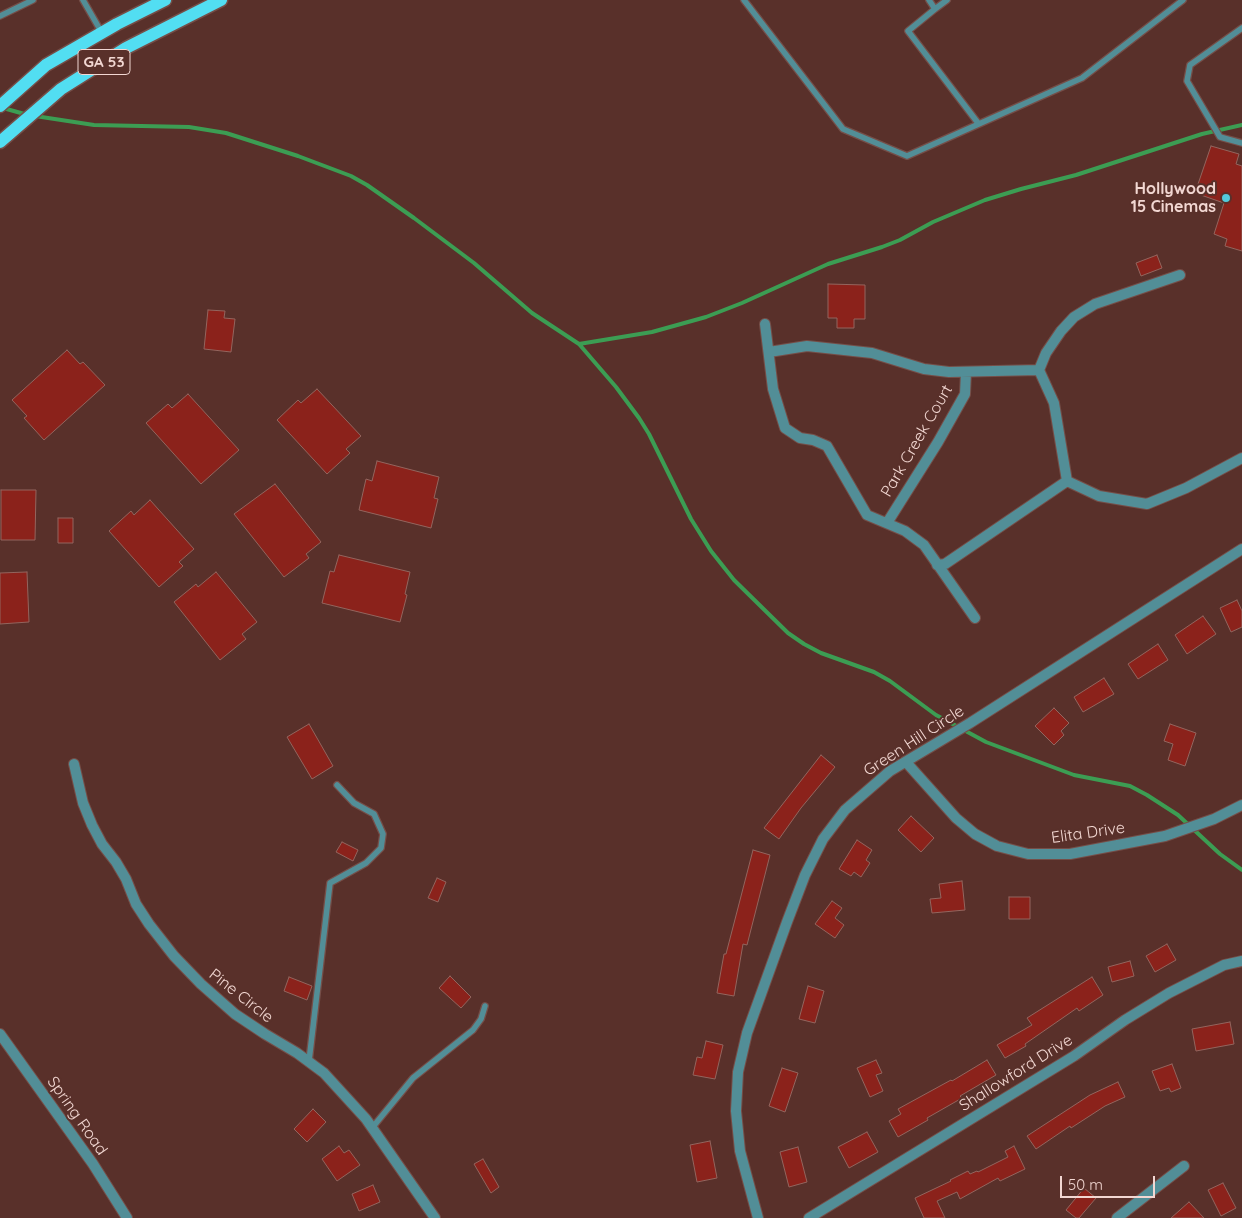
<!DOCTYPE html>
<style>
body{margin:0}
#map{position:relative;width:1242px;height:1218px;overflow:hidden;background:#59302a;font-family:Quicksand,sans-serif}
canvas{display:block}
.scale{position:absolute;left:1060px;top:1176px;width:95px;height:22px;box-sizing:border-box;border:2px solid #f2d7d2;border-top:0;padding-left:6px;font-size:15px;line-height:18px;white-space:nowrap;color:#f2d7d2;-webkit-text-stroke:4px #59302a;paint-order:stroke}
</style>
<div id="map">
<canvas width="1242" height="1218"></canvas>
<div class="scale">50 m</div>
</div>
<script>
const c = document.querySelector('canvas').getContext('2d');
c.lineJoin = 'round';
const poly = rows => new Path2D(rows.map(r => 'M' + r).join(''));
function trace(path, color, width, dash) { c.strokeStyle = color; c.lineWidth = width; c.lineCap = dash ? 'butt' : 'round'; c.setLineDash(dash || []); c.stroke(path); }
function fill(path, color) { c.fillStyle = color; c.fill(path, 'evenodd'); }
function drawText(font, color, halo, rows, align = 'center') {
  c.font = font + ' Quicksand,sans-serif'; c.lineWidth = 4; c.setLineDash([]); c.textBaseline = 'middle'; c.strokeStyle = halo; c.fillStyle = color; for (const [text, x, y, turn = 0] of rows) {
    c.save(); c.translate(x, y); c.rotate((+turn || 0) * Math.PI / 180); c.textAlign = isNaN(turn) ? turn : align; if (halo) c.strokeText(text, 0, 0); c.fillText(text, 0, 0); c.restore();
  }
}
trace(poly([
 [3,108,28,115],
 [35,116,94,125,189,127,226,133,298,156,351,176,367,185,414,218,474,263,532,313,579,344,616,387,639,418,649,434,691,519,711,551,734,580,788,633,804,644,821,653,874,672,890,681,936,715,986,742,1074,775,1130,786,1147,795,1178,815,1220,854,1242,870],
 [579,344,652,332,706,317,742,303,828,264,882,247,900,240,933,222,985,200,1021,189,1076,175,1202,134,1242,125]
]), '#3c9d53', 4);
const building = poly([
 [1211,146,1239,154,1236,164,1242,166,1242,251,1225,246,1227,239,1214,234,1224,203,1195,193,1211,146],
 [1157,255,1162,268,1141,276,1136,263,1157,255],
 [828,284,865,285,865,319,854,319,854,328,837,328,837,318,828,318,828,284],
 [208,310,225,311,224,318,235,319,231,352,204,349,208,310],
 [67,350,80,364,83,362,105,385,44,440,24,418,27,416,12,400,67,350],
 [317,389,361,436,346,449,350,453,327,474,277,420,298,400,301,403,317,389],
 [188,394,239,450,201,484,146,423,168,404,172,408,188,394],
 [377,461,439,477,434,498,438,499,431,528,359,510,366,479,372,481,377,461],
 [275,484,321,542,306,554,309,558,284,577,234,514,275,484],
 [1,490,36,490,35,540,1,540,1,490],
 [150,500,194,549,179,562,183,566,159,587,109,531,131,511,134,515,150,500],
 [58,518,73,518,73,543,58,543,58,518],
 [339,555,410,572,405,594,407,595,400,622,322,603,330,571,334,572,339,555],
 [27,572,29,622,0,624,0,573,27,572],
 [216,572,257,622,242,634,246,639,220,660,174,602,196,584,198,587,216,572],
 [1237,600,1242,611,1242,627,1231,632,1220,608,1237,600],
 [1203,616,1216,634,1187,654,1175,635,1203,616],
 [1158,644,1168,660,1138,679,1128,664,1158,644],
 [1104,678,1114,694,1083,712,1074,697,1104,678],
 [1054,708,1069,723,1061,731,1064,735,1054,745,1035,726,1054,708],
 [309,724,333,766,312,779,287,737,309,724],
 [1170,724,1196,733,1185,766,1168,760,1173,744,1164,741,1170,724],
 [821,755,835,767,801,808,779,839,764,828,821,755],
 [911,816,934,838,921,852,898,830,911,816],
 [857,840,872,850,866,860,870,863,861,877,854,872,851,876,839,869,857,840],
 [342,842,358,850,353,861,336,852,342,842],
 [753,850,770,855,747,945,743,944,734,996,717,993,724,954,726,954,753,850],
 [437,878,446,882,438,902,428,898,437,878],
 [962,881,965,910,932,913,930,899,941,898,939,884,962,881],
 [1009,897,1030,897,1030,919,1009,919,1009,897],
 [832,901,842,908,835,918,844,925,835,938,815,924,832,901],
 [1167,944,1176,960,1155,972,1146,956,1167,944],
 [1130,961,1134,976,1112,982,1108,967,1130,961],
 [450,976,471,997,461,1008,439,988,450,976],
 [289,977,312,986,307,1000,284,991,289,977],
 [1092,977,1103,995,1079,1011,1077,1008,1025,1044,1026,1046,1005,1058,997,1045,1032,1025,1027,1018,1092,977],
 [808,986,824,991,815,1023,799,1019,808,986],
 [1230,1022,1234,1044,1196,1051,1192,1029,1230,1022],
 [706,1041,723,1045,715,1079,693,1075,697,1057,702,1058,706,1041],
 [876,1060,882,1073,876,1075,883,1091,870,1097,857,1068,876,1060],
 [987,1060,996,1075,960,1096,962,1098,927,1118,928,1120,898,1137,889,1121,901,1114,898,1109,951,1080,952,1081,987,1060],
 [1172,1064,1181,1088,1171,1092,1169,1088,1160,1091,1152,1071,1172,1064],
 [782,1068,798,1073,785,1112,769,1106,782,1068],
 [1118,1082,1125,1097,1105,1106,1071,1128,1070,1126,1036,1149,1027,1136,1090,1095,1118,1082],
 [313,1109,326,1122,307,1142,294,1129,313,1109],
 [867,1132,878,1152,849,1168,838,1147,867,1132],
 [710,1141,717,1178,697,1182,690,1145,710,1141],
 [339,1146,344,1153,349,1150,360,1165,337,1181,322,1159,339,1146],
 [1014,1146,1025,1169,1000,1181,998,1178,960,1199,957,1192,937,1201,945,1218,924,1218,915,1198,951,1181,950,1180,968,1171,970,1174,977,1171,978,1172,1008,1157,1005,1151,1014,1146],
 [798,1147,807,1182,789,1187,780,1152,798,1147],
 [483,1159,499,1187,491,1193,474,1164,483,1159],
 [1223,1183,1236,1208,1221,1216,1208,1190,1223,1183],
 [373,1185,380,1202,359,1211,352,1194,373,1185],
 [1084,1188,1096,1198,1079,1218,1076,1218,1066,1210,1084,1188],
 [1189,1202,1204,1218,1171,1218,1189,1202]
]);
fill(building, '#8b221b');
trace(building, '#93655e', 1);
const service = poly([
 [83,0,102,33],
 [744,0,843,129,907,156,1082,78,1183,0],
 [929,0,935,9,947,0],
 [935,9,908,31,978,123],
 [0,16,33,0],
 [1242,28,1190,65,1187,81,1220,137,1242,143],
 [309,1061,330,883,366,863,381,848,383,834,374,814,354,803,337,785],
 [372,1128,413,1078,473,1030,481,1019,485,1006]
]);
const minor = poly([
 [765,324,773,389,785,428,800,438,813,440,827,446,867,515,905,531,924,545,975,618],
 [769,352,807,346,872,353,924,369,949,372,1039,370,1046,353,1061,331,1074,317,1095,304,1180,275],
 [1067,481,1099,496,1147,504,1186,488,1242,458],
 [887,523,938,442,965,394,966,372],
 [937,565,945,564,1067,481,1054,403,1039,370],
 [906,762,956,818,975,834,997,846,1028,854,1070,854,1165,836,1214,819,1242,805],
 [74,764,83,803,92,825,102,844,116,862,126,879,136,904,149,924,174,956,201,984,235,1014,265,1034,297,1053,324,1073,366,1119,435,1218],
 [0,1034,93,1164,127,1218],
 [758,1218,740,1151,736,1111,738,1072,747,1033,787,922,805,875,823,839,845,810,890,771,970,723,1242,549],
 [809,1218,1074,1056,1125,1020,1169,993,1224,965,1242,961],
 [1117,1218,1184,1166]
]);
const primary = poly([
 [0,106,46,65,117,24,165,0],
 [0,142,61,89,126,48,221,0]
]);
trace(service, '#754e48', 8);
trace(minor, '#754e48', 12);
trace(primary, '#754e48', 15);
trace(service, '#528e97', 5.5);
trace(minor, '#528e97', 10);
trace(primary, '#52def2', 12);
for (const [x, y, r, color] of [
 [1226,198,5,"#53cadc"]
]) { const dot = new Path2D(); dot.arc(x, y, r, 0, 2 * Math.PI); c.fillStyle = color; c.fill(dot); trace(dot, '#59302a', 2); }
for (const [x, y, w] of [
 [104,62,52]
]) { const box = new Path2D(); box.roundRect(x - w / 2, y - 12.5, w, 25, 4); c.fillStyle = '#59302a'; c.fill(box); trace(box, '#f2d7d2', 1); }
drawText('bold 15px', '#f2d7d2', null, [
 ["GA 53",104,62]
]);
drawText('bold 16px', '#f2d7d2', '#59302a', [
 ["Hollywood",1216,189],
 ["15 Cinemas",1216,207]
], 'right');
drawText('16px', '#f2d7d2', '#59302a', [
 ["Park Creek Court",917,441,-60],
 ["Green Hill Circle",914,741,-33],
 ["Elita Drive",1088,833,-8],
 ["Pine Circle",241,996,38],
 ["Shallowford Drive",1016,1073,-32],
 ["Spring Road",77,1116,55]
]);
</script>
